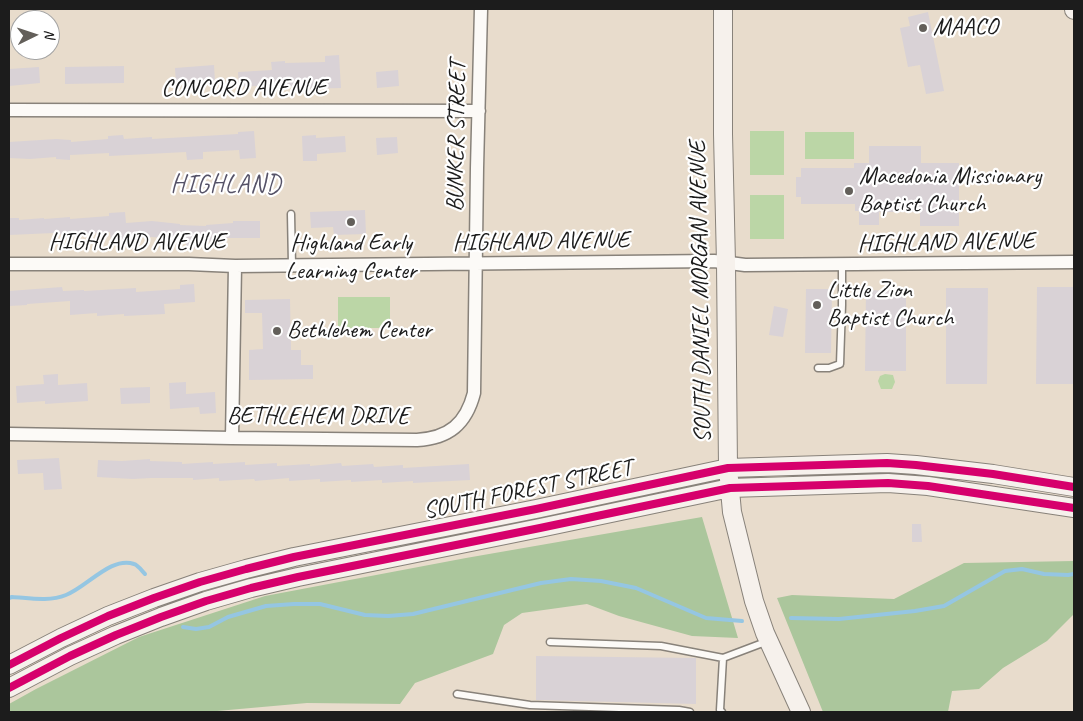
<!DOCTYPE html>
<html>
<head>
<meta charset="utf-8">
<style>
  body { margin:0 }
  #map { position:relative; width:1083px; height:721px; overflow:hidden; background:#e8dccc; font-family:Caveat,sans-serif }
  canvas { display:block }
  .frame { position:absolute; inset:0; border:10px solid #1c1c1c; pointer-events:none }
  .north { position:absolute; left:10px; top:10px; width:50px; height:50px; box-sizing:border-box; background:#fff; border:1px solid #a4a4a4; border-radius:50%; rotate:86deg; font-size:14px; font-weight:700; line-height:20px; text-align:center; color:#1c1c1c }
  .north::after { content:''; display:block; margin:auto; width:18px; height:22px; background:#635f5a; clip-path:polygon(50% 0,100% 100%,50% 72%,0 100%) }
</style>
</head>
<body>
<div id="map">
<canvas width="1083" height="721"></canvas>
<div class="frame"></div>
<div class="north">N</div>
</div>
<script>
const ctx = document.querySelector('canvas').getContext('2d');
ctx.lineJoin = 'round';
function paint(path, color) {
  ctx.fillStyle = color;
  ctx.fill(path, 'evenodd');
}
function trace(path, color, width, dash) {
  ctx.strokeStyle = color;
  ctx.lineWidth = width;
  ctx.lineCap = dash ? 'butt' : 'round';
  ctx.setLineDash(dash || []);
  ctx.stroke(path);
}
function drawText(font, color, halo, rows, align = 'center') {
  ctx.font = font + ' Caveat,sans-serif';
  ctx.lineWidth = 4.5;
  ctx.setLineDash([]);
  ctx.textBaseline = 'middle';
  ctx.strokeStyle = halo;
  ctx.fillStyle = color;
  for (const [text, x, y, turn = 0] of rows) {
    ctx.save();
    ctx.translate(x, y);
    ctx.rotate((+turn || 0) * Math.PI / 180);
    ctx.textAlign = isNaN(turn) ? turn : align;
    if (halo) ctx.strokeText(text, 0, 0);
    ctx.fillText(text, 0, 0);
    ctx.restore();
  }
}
const green = new Path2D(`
  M750 131H784V175H750Z
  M805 132H854V159H805Z
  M750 195H784V239H750Z
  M338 297H390V328H338Z
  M885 374 893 375 895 382 892 389H881L878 381 880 376Z`);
const forest = new Path2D(`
  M702 517 738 638 692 636 619 616 587 604 522 613 504 625 493 654 415 683 400 704 307 703 206 712H9V704L36 689 139 637 265 596 466 558Z
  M1074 561V614L1047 641 1003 668 979 689 952 691 948 712H823L777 598 792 595 894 599 964 563Z`);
const stream = new Path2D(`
  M9 598 12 597C29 598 49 602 66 595 87 587 111 556 134 564 138 565 142 571 145 574
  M791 618 839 619 915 611 944 606 1005 571 1022 569 1044 574 1068 575 1074 574
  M183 627 196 629 209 627 228 617 266 606 294 604H320L365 615 388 616 413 614 541 583 571 579 601 581 636 588 706 618 742 621`);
const building = new Path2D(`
  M928 12 944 91 926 94 920 65 908 67 900 28 910 26 908 17Z
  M339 55 341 88 299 89V86L273 88V85L239 87 238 72 272 70 271 62 285 61V63L325 62V56Z
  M214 65 215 82 176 85 175 68Z
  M124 66V83L65 84V67Z
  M39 67 40 83 9 86V69Z
  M398 70 399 86 377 88 376 72Z
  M254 131 256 158 240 159 239 150 203 152V159L187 160 186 152 109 156V153L70 155V160L56 159V157L30 159 9 158V142L56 139 71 140V142L108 139V136L123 135 124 139 152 137V139L238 134V132Z
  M316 135V138L345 136 346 152 317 154V161H303L302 136Z
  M397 137 398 153 377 155 376 138Z
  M869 146H921V163H959V226H920V212H879V225H859V211H855V204H801V197H796V177H801V168H854V163H869Z
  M365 210 366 234 334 235 333 227 311 228 310 212Z
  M125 212 126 223 152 221 180 224V225L206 226V225L233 223V221H260V238H223V241L201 242V249L186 248V240L151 237 111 241 110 232 79 235V233L54 235V233L9 235V218H19V220L44 218V219L70 217V219L109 216V213Z
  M194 284 195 302 164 304 165 314 124 316V314L97 316V313L70 315V301L27 304V305L9 306V291L62 287 63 291 84 290V291L136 288V292L180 289V285Z
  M1037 287H1074V384H1036Z
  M946 288H988L987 384H946Z
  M806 289H832L831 353H805Z
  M866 290 906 291V371H865Z
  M290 299 291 350H301V365H313V379L249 380V350L263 349 262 313H245V300Z
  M774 306 788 309 783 337 769 335Z
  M58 374V385L87 383 88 401 45 404V401L17 403 16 386 44 384 43 375Z
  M186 382V394L215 392 216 413 200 414 199 407 170 409 169 383Z
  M150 387V403L121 404 120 388Z
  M59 458 62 489 44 490 43 473 18 474 17 460Z
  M150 459V461L182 462V464L213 462V464L245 462V465L277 463V466L310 464V466L341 463 342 466 373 464 374 467 403 465V468L469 464 470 480 413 483V481L382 483V480L351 482V480L320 482V479L289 481V478L255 481 254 479 219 481V478L193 480V478H151L133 479 97 477 98 460 122 461Z
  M912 524H921L922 542H912Z
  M536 656 696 658V704L536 700Z`);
const lane = new Path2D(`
  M291 214 292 265
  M818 368H829L840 364 842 305V265
  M550 642 661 646 723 658
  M457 694 530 705 679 710 690 712
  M722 712 720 710 723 658 768 641`);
const street = new Path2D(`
  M9 110 479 111
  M9 264H189L235 266 714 261 745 265 1074 262
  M9 434 232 438 417 440C449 438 466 424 474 393L477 168 481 9
  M232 438 235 266`);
const secondary = new Path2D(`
  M723 9V134L726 263 728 468 732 512 754 601 765 633 801 712
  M1074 9V10
  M9 665 61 638 108 616 154 598 200 582 246 569 294 557 536 509 728 468 887 463 916 465 993 474 1074 487
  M9 688 70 656 116 635 161 617 206 601 251 588 298 577 540 528 730 488 888 483 928 486 1074 508`);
const cycleway = new Path2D(`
  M9 665 61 638 108 616 154 598 200 582 246 569 294 557 536 509 728 468 887 463 916 465 993 474 1074 487
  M9 688 70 656 116 635 161 617 206 601 251 588 298 577 540 528 730 488 888 483 928 486 1074 508`);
const markers = [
  [923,28,5,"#635f5a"],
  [849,191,5,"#635f5a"],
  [351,222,5,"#635f5a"],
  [817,305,5,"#635f5a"],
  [277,331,5,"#635f5a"]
];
const poiNames = [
  ["MAACO",933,28],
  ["Macedonia Missionary",859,177],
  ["Baptist Church",859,205],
  ["Highland Early",351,244,"center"],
  ["Learning Center",351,272,"center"],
  ["Little Zion",827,291],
  ["Baptist Church",827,319],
  ["Bethlehem Center",287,331]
];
const streetNames = [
  ["CONCORD AVENUE",244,89],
  ["BUNKER STREET",457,136,-89],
  ["HIGHLAND AVENUE",541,242,-1],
  ["HIGHLAND AVENUE",137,243],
  ["HIGHLAND AVENUE",946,243,-1],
  ["SOUTH DANIEL MORGAN AVENUE",701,292,-91],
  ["BETHLEHEM DRIVE",318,417],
  ["SOUTH FOREST STREET",528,490,-12]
];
const neighbourhoodNames = [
  ["HIGHLAND",226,185]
];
paint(green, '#bbd6a6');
paint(forest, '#abc69c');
trace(stream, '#95c6e2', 4);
paint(building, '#d9d2d6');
trace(lane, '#88827a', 9);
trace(street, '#88827a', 15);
trace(secondary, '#88827a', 20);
trace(lane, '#fcfaf7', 6);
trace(street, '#fcfaf7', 12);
trace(secondary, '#f6f1ec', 18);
trace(cycleway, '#d6006c', 8);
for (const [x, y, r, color] of markers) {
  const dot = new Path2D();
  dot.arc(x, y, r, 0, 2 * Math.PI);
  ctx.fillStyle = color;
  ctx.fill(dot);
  trace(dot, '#fff', 2);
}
drawText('24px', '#1c1c1c', '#fff', poiNames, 'left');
drawText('24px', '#1c1c1c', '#fff', streetNames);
ctx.letterSpacing = '1px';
drawText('25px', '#555267', '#fff', neighbourhoodNames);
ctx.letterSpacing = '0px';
</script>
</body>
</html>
